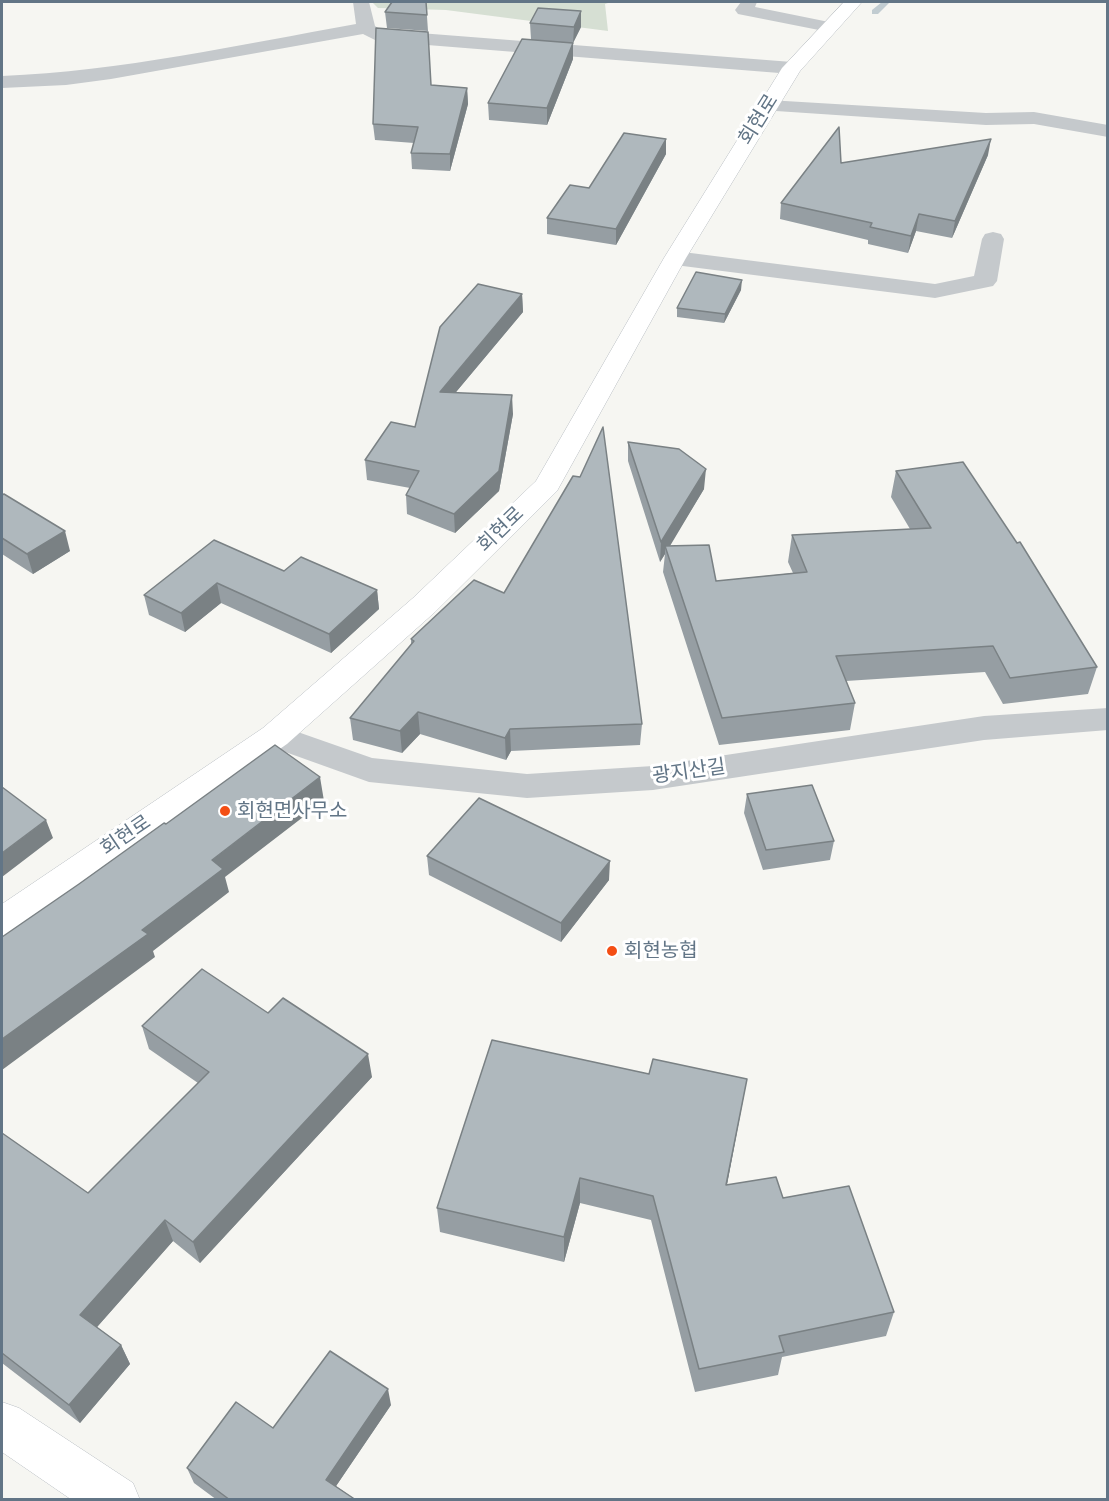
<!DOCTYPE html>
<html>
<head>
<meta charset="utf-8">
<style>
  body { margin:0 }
  #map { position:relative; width:1109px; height:1501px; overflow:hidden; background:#f6f6f2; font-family:Helvetica,sans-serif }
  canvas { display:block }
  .frame { position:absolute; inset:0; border:3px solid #627586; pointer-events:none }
</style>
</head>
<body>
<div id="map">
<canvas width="1109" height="1501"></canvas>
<div class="frame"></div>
</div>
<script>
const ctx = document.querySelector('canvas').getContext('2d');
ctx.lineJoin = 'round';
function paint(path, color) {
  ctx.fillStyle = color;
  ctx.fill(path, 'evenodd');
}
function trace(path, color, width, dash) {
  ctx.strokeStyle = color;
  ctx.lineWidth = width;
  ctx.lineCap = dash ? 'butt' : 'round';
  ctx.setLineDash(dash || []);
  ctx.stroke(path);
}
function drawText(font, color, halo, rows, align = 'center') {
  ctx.font = font + ' Helvetica,"Noto Sans KR",sans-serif';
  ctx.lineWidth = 6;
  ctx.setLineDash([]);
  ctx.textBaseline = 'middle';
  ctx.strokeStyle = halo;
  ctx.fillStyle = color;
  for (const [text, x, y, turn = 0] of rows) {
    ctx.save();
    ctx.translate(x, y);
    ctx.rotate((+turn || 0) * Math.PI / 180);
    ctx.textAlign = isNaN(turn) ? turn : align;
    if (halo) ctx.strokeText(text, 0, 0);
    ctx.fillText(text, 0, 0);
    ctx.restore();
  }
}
const green = new Path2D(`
  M372 2H611L605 4 608 31 446 10 378 8Z`);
const stream = new Path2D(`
  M882 2H890L878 14H872V10Z`);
const street = new Path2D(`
  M353 2H369L375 26 381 30 792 62 799 64 802 68 799 72 792 74 377 41 363 34 111 79 66 85 2 88V76C121 71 239 45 356 24Z
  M741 2H757L755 7 829 22 835 23 838 27 835 31 829 32 738 14 735 10Z
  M768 100 986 113 1034 112 1108 125V137L1034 124 986 125 761 110 758 106 761 102Z
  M993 232 1001 234 1004 239 997 281 993 286 935 298 675 265 667 263 664 258 667 253 675 251 935 284 974 276 982 239 985 234Z
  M1108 708V730L984 740 653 790 527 798 369 782 263 744 259 736 263 728 275 724 372 758 527 774 653 766 984 716Z`);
const secondary = new Path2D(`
  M844 2H862L800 71 686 258 557 491 435 612 287 744 15 933 2 937V904L263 728 413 598 536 481 664 258 782 68Z
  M2 1402 19 1408 133 1483 140 1500H72L2 1452Z`);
const wall = new Path2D(`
  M426 2 428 31 387 28 385 12Z
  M581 11V27L573 43 531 39 573 43V59L547 125 489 120 488 103 531 39 530 23Z
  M431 85 467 88 468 104 450 171 412 169 411 153 414 143 375 140 373 124Z
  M666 139V154L616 245 547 234V218L589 188Z
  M988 155 952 238 916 231 908 253 868 244V240L780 219 781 203 841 163Z
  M741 290 724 323 677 317V308Z
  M522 294 523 312 456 392 513 414 499 491 455 533 407 514 406 495 410 488 367 480 365 460 415 427Z
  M628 442 704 489 669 546 716 581 793 573 788 562 792 535 910 529 891 497 896 471 1097 667 1088 694 1003 704 985 672 846 681 855 703 850 730 719 745 663 572 665 554 660 562 628 461Z
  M2 495 70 551 33 574 2 554Z
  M284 571 377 590 379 609 331 653 221 603 185 632 149 615 144 595Z
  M411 639 642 724 640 745 511 751 506 760 420 734 402 753 353 740 350 718 411 645Z
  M747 794 834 841 830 860 763 870 744 813Z
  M427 856 609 880 561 942 429 875Z
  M268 1013 372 1077 200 1263 173 1241 97 1327 121 1345 130 1364 80 1423 2 1363V1133L88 1193 198 1083 149 1049 142 1026Z
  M649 1074 747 1079 727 1185 783 1198 894 1312 886 1336 782 1357 778 1375 695 1392 651 1220 580 1203 564 1262 440 1232 437 1208Z
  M391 1405 336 1486 356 1500H217L194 1483 187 1468 273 1428Z`);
const shadedWall = new Path2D(`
  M581 11V27L573 43 574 27Z
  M573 43V59L547 125V108Z
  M467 88 468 104 450 171V154Z
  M666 139V154L616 245V229Z
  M991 139 988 155 952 238 955 221Z
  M919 214 916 231 908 253 911 236Z
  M742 280 741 290 724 323 725 314Z
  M522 294 523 312 441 410 440 392Z
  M512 395 513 414 499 491 455 533 454 514Z
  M706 469 704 489 667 551 665 546V554L660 562 661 542Z
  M65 531 70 551 33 574 27 554Z
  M217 583 221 603 185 632 181 613Z
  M377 590 379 609 331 653 329 634Z
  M418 712 420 734 402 753 400 731Z
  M510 729 511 751 506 760 505 738Z
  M320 777 324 801 225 877 229 892 153 951 155 957 2 1070V1039L142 930 212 860Z
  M46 820 53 838 2 877V853Z
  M610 861 609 880 561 942V923Z
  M368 1054 372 1077 200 1263 193 1242Z
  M747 1079 742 1105 722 1210 726 1185Z
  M580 1178V1203L564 1262V1237Z
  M165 1220 173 1241 90 1335 80 1315Z
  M121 1345 130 1364 80 1423 69 1405Z
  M388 1389 391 1405 330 1495 326 1480Z`);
const building = new Path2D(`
  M392 2H426L427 15 385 12Z
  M538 8 581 11 574 27 530 23Z
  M376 28 428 32 431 85 467 88 450 154 411 153 418 127 373 124Z
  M522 39 573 43 547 108 488 103Z
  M839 127 841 163 991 139 955 221 919 214 911 236 870 227 872 223 781 203Z
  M624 133 666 139 616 229 547 218 570 185 589 188Z
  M696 272 742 280 725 314 677 308Z
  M478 284 522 294 440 392 512 395 499 471 454 514 406 495 419 471 365 460 391 422 415 427 440 327Z
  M603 427 642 724 510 729 505 738 418 712 400 731 350 718 414 641 411 639 474 580 504 593 573 476 580 477Z
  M628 442 679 449 706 469 661 542Z
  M963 462 1017 543 1020 542 1097 667 1010 678 993 646 836 656 855 703 722 718 665 546 709 545 716 581 807 572 792 535 931 528 896 471Z
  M4 494 65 531 27 554 2 538V495Z
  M214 540 284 571 301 557 377 590 329 634 217 583 181 613 144 595Z
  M275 745 320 777 212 860 223 869 142 930 148 934 2 1039V937L79 884 164 823 166 824Z
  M812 785 834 841 766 850 747 794Z
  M2 787 46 820 2 853Z
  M479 798 610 861 561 923 427 856Z
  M202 969 268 1013 283 998 368 1054 193 1242 165 1220 80 1315 121 1345 69 1405 2 1353V1133L88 1193 209 1072 142 1026Z
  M492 1040 649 1074 653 1059 747 1079 726 1185 776 1177 783 1198 849 1186 894 1312 779 1336 784 1352 699 1369 653 1196 580 1178 564 1237 437 1208Z
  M330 1351 388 1389 326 1480 356 1500H230L187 1468 236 1402 273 1428Z`);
const markers = [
  [225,811,6,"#f44e14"],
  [612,951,6,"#f44e14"]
];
const streetNames = [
  ["회현로",759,120,-58],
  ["회현로",501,530,-44],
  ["광지산길",689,772,-8],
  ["회현로",126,836,-34]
];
const poiNames = [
  ["회현면사무소",237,811],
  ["회현농협",624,951]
];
paint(green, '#d6dfd3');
paint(stream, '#c1ccd1');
trace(secondary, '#b9bec3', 1);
paint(street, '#c5c9cc');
paint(secondary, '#fff');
paint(wall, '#969ea3');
paint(shadedWall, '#7a8184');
paint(building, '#afb8bd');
trace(building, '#7a8184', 1.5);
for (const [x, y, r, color] of markers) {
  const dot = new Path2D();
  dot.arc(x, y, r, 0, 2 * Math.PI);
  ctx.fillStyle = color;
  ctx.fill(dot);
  trace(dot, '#fff', 2);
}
drawText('20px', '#627586', '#fff', streetNames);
drawText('20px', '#627586', '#fff', poiNames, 'left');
</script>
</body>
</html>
